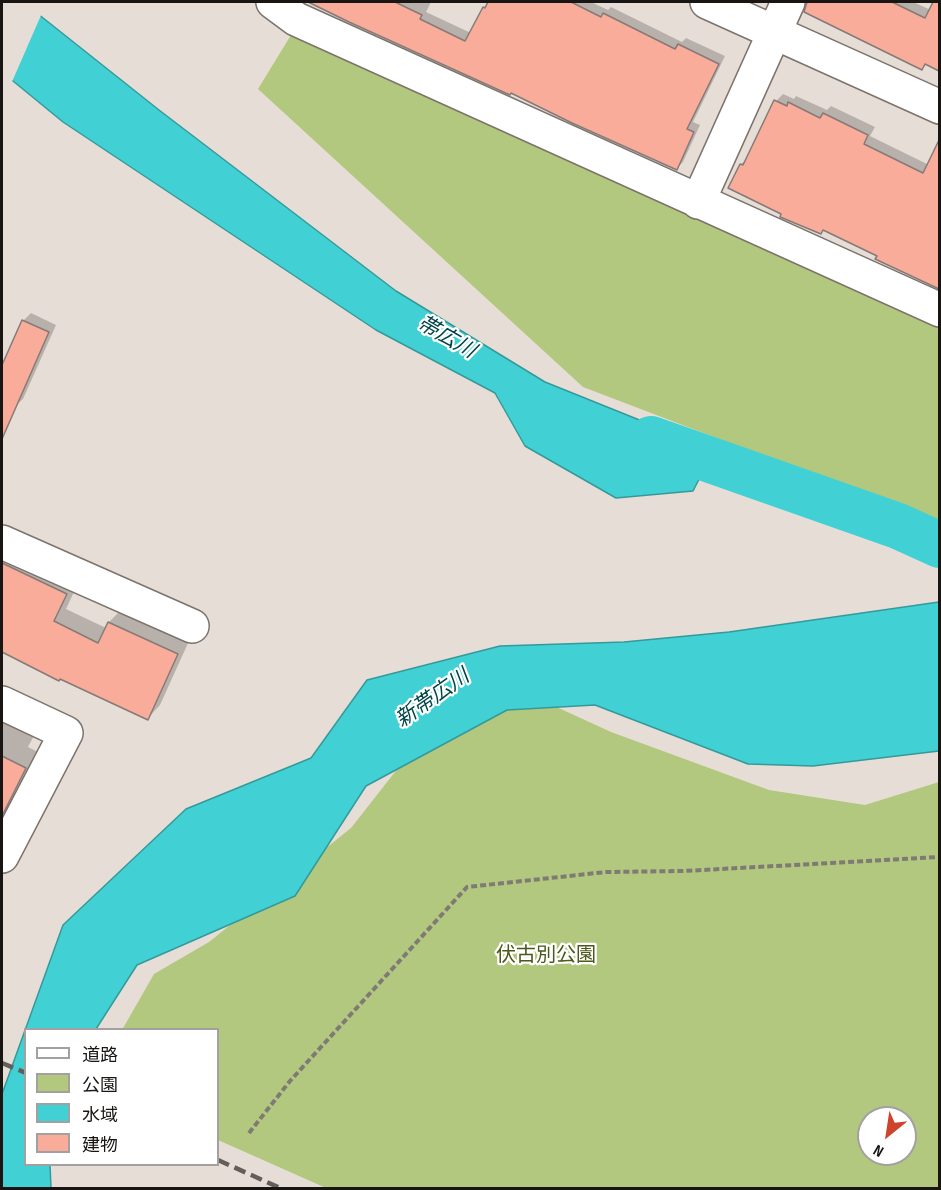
<!DOCTYPE html>
<html>
<head>
<meta charset="utf-8">
<style>
  body { margin:0 }
  #map { position:relative; width:941px; height:1190px; overflow:hidden; background:#e6ded6; font-family:"Sofia Sans Condensed","Noto Sans JP",sans-serif }
  canvas { display:block }
  .frame { position:absolute; inset:0; border:3px solid #181512; pointer-events:none }
  .legend { position:absolute; left:24px; top:1028px; width:195px; height:138px; box-sizing:border-box; background:#fff; border:2px solid #a3a1a0; margin:0; padding:8px 10px; list-style:none; font-size:18px; color:#181512 }
  .legend li { display:flex; align-items:center; gap:12px; height:30px }
  .legend b { width:30px; border:2px solid #a3a1a0 }
  .north { position:absolute; left:857px; top:1106px; width:60px; height:60px; box-sizing:border-box; background:#fff; border:2px solid #a3a1a0; border-radius:50%; rotate:210deg; font-size:16px; font-weight:700; line-height:24px; text-align:center; color:#181512 }
  .north::after { content:''; display:block; margin:auto; width:21px; height:27px; background:#ce432c; clip-path:polygon(50% 0,100% 100%,50% 72%,0 100%) }
</style>
</head>
<body>
<div id="map">
<canvas width="941" height="1190"></canvas>
<div class="frame"></div>
<ul class="legend">
<li><b style="height:8px;background:#fff"></b>道路</li>
<li><b style="height:16px;background:#b1c87e"></b>公園</li>
<li><b style="height:16px;background:#41d1d5"></b>水域</li>
<li><b style="height:16px;background:#f9ac9a"></b>建物</li>
</ul>
<div class="north">N</div>
</div>
<script>
const ctx = document.querySelector('canvas').getContext('2d');
ctx.lineJoin = 'round';
function paint(path, color) {
  ctx.fillStyle = color;
  ctx.fill(path, 'evenodd');
}
function trace(path, color, width, dash) {
  ctx.strokeStyle = color;
  ctx.lineWidth = width;
  ctx.lineCap = dash ? 'butt' : 'round';
  ctx.setLineDash(dash || []);
  ctx.stroke(path);
}
function drawText(font, color, halo, rows, align = 'center') {
  ctx.font = font + ' "Sofia Sans Condensed","Noto Sans JP",sans-serif';
  ctx.lineWidth = 4.5;
  ctx.setLineDash([]);
  ctx.textBaseline = 'middle';
  ctx.strokeStyle = halo;
  ctx.fillStyle = color;
  for (const [text, x, y, turn = 0] of rows) {
    ctx.save();
    ctx.translate(x, y);
    ctx.rotate((+turn || 0) * Math.PI / 180);
    ctx.textAlign = isNaN(turn) ? turn : align;
    if (halo) ctx.strokeText(text, 0, 0);
    ctx.fillText(text, 0, 0);
    ctx.restore();
  }
}
const green = new Path2D(`
  M291 35 939 329V523L583 387 258 89Z
  M550 704 611 732 769 790 865 805 939 782V1188H326L218 1140V1030H122L154 974 209 942 351 828 395 772 424 741 461 708ZM869 1118H905V1154H869Z`);
const water = new Path2D(`
  M2 2H23L159 110 396 291 545 382 714 450 693 491 616 498 525 446 495 393 376 330 63 122 2 72Z
  M939 602V751L813 766 748 764 595 705 507 710 366 786 295 896 137 965 96 1029 26 1030V1164L50 1165 51 1188H2V1094L63 925 186 809 311 758 367 680 500 646 624 642 729 632Z`);
const pier = new Path2D(`
  M2 2H28L42 13 11 84 2 76Z`);
const shadow = new Path2D(`
  M311 2H431L426 12 471 33 487 2H591L608 10 611 7 682 42 686 38 725 56 693 122 700 125 683 162 676 169 512 91 350 21Z
  M817 2H913L940 14V70L927 63 922 69 811 14Z
  M783 94 794 99 796 96 827 110 831 106 875 127 870 136 929 165 937 154 940 155V287L877 258 879 255 824 229 821 232 783 214 741 164 748 158 776 101Z
  M31 313 56 325 23 399 15 406 2 400V368L23 321Z
  M2 544 79 581 66 609 106 628 109 622 121 610 189 641 160 705 148 718 60 678 59 679 2 652Z
  M2 709 38 728 28 747 40 753 2 824Z`);
const river = new Path2D(`
  M651 439 898 526 940 545`);
const building = new Path2D(`
  M308 2H395L422 15 420 19 465 41 483 7 485 8 488 2H571L601 17 603 13 675 49 678 44 719 64 687 129 694 132 677 170 572 123 511 93 510 95 349 22Z
  M807 2H892L925 18 933 2H939V71L925 64 922 70 804 12Z
  M774 100 787 106 788 102 820 118 823 113 868 135 864 144 923 173 939 140V289L875 259 877 256 823 230 821 234 780 217 781 214 728 188 740 164 743 165Z
  M22 320 49 332 2 439V365Z
  M2 563 67 594 54 621 98 643 108 622 178 654 148 720 60 679 59 681 2 652Z
  M2 756 26 768 2 816Z`);
const path = new Path2D(`
  M249 1133 290 1081 467 887 606 872 684 871 940 857`);
const minor = new Path2D(`
  M273 2 296 19 940 310
  M707 2 940 107
  M698 202 788 2
  M2 542 192 626
  M2 703 66 733 2 856`);
const rail = new Path2D(`
  M2 1063 26 1073
  M218 1160 280 1188`);
const parkNames = [
  ["伏古別公園",546,956]
];
const waterNames = [
  ["帯広川",446,338,30],
  ["新帯広川",433,699,-35]
];
paint(green, '#b1c87e');
paint(water, '#41d1d5');
trace(water, '#35999a', 1.5);
paint(pier, '#e6ded6');
paint(shadow, '#0003');
trace(river, '#41d1d5', 46);
paint(building, '#f9ac9a');
trace(building, '#857a77', 1.5);
trace(minor, '#7b736c', 36);
trace(path, '#807a75', 4, [6, 3]);
trace(minor, '#fff', 33);
trace(rail, '#635e59', 4.5, [12, 6]);
drawText('20px', '#495a1b', '#fff', parkNames);
drawText('italic 21px', '#024547', '#fff', waterNames);
</script>
</body>
</html>
